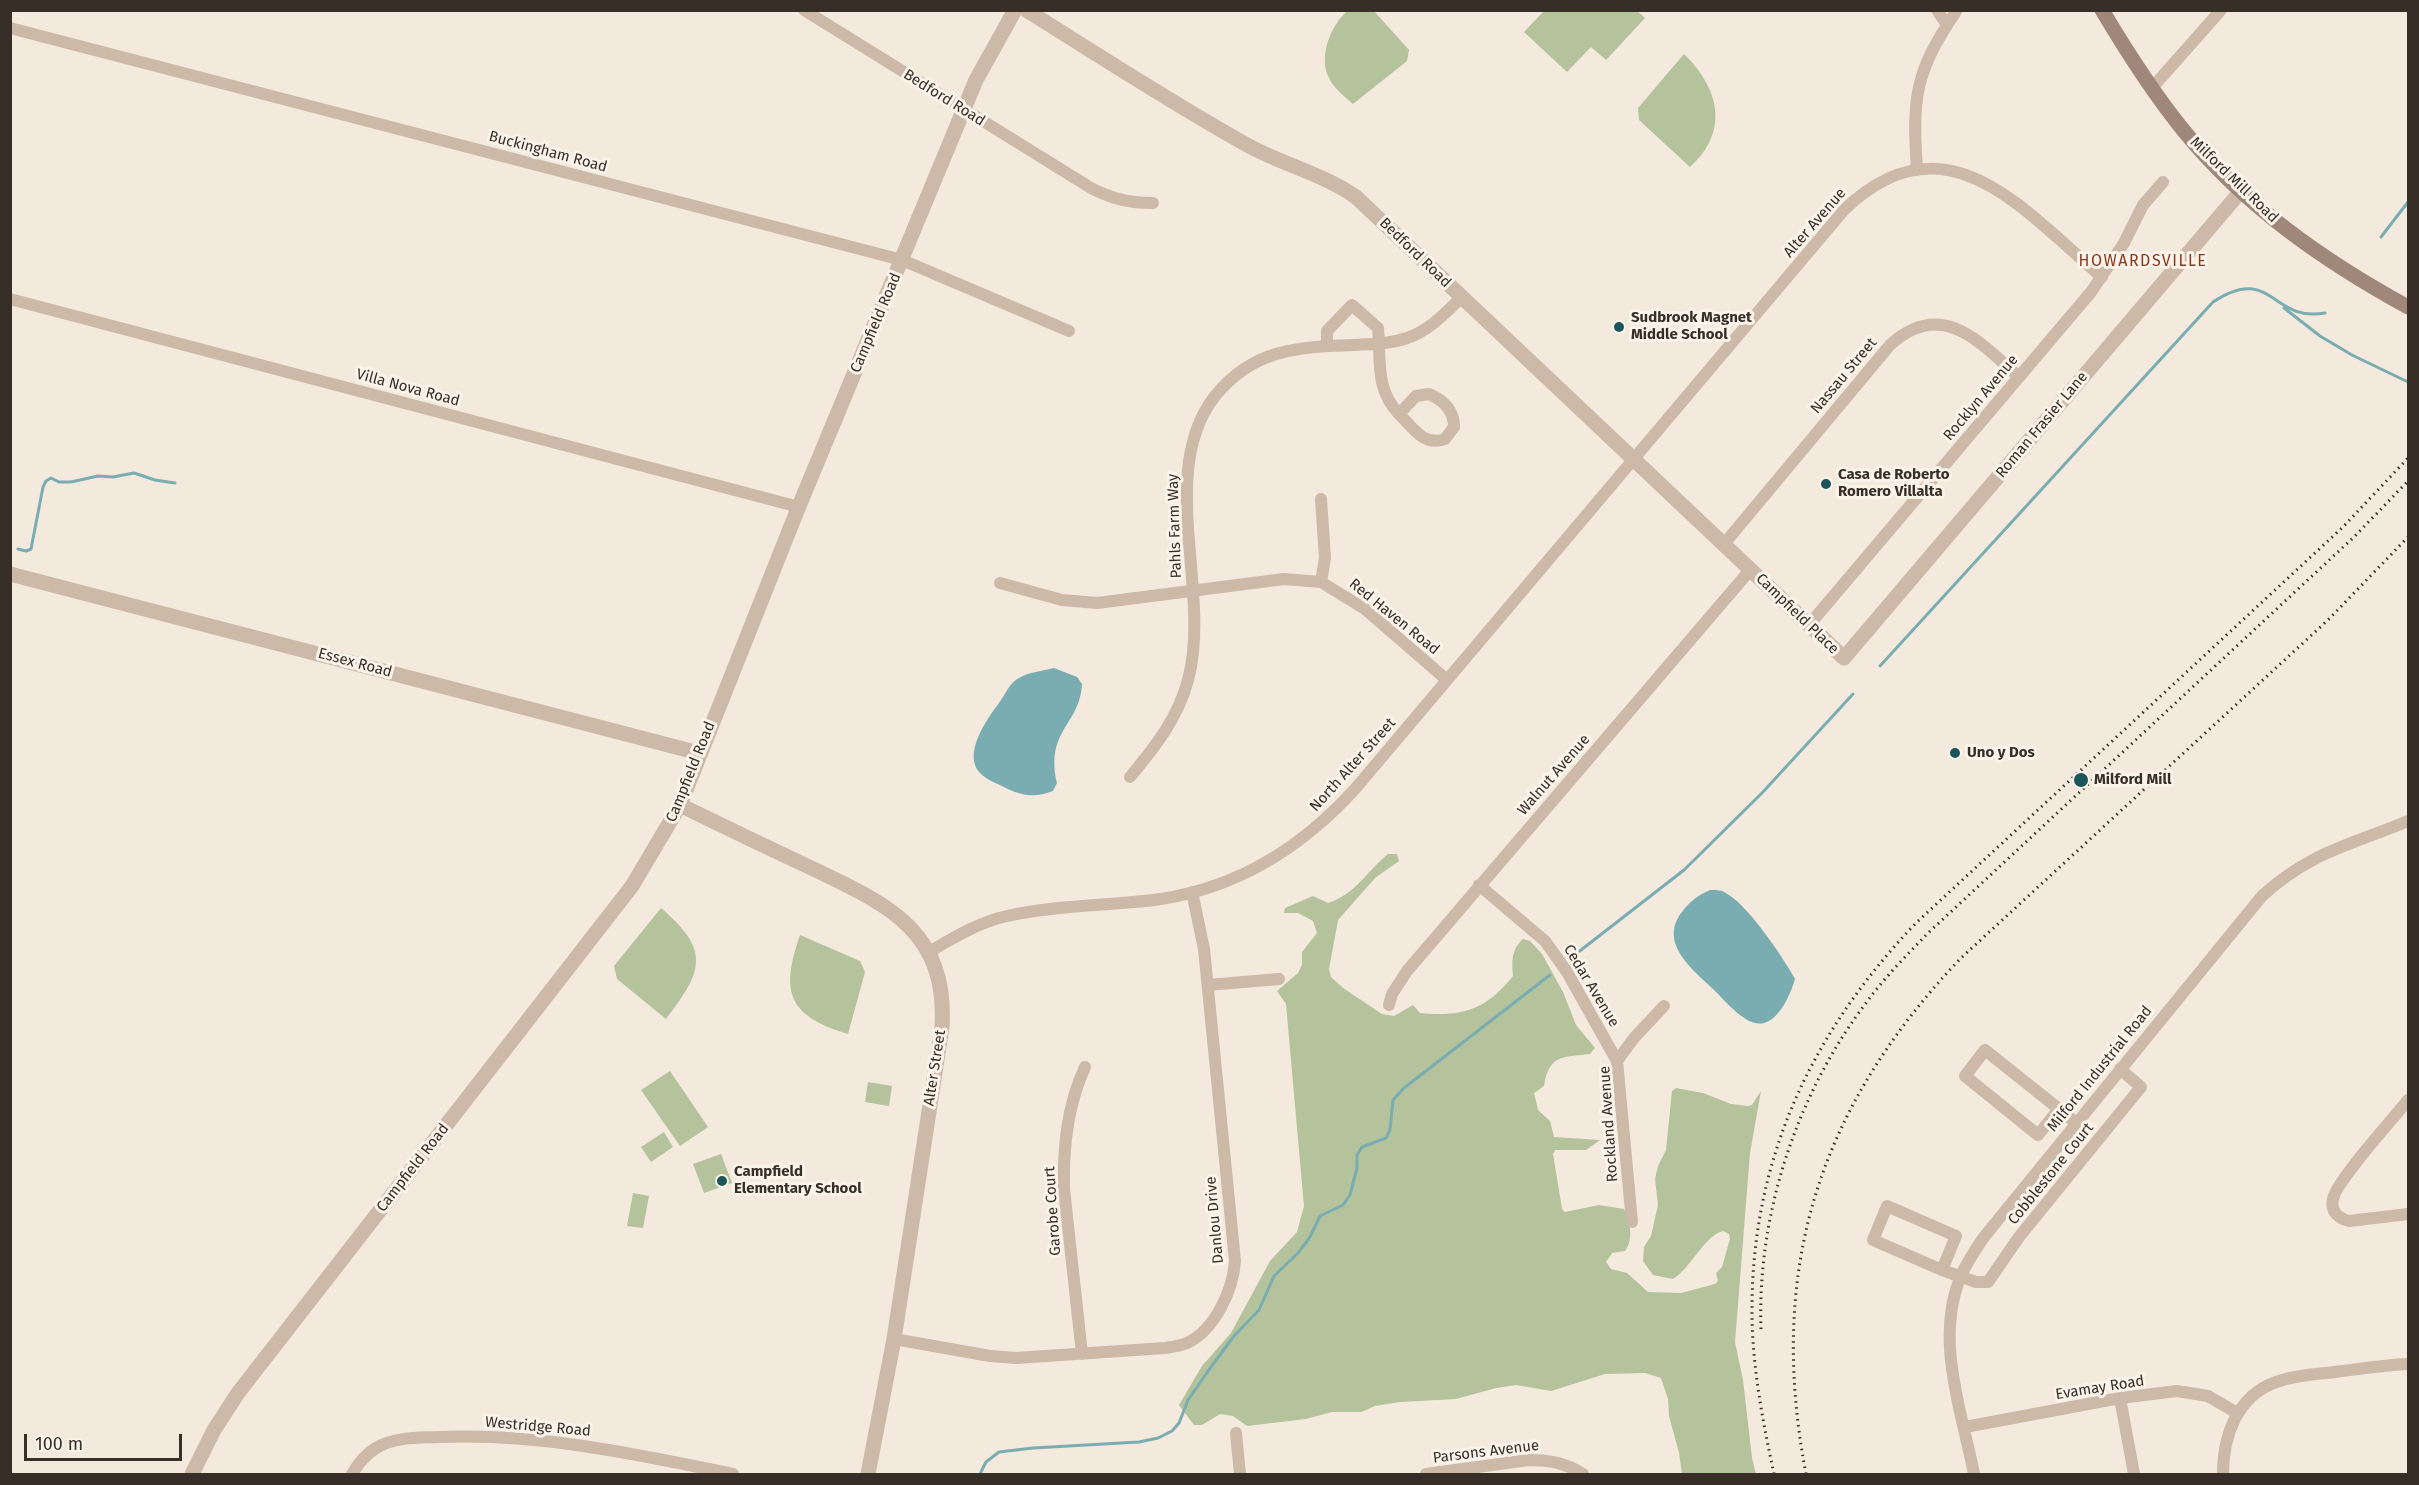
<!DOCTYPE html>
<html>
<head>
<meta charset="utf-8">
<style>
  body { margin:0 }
  #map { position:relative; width:2419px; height:1485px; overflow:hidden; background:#f3e9dc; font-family:"Fira Sans",sans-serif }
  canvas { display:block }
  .frame { position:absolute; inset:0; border:12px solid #382e28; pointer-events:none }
  .scale { position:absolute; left:24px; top:1434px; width:158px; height:27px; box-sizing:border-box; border:3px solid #382e28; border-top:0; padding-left:8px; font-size:18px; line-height:21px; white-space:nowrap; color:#382e28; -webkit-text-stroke:4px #faf3e9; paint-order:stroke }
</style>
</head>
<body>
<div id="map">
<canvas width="2419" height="1485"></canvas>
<div class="frame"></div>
<div class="scale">100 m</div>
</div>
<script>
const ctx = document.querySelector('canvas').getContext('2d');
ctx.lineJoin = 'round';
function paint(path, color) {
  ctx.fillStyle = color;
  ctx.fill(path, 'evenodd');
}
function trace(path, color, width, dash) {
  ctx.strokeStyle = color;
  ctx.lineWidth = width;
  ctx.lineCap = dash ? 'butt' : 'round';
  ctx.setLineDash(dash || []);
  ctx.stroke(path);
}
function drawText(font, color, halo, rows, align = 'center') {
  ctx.font = font + ' "Fira Sans",sans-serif';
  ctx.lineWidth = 6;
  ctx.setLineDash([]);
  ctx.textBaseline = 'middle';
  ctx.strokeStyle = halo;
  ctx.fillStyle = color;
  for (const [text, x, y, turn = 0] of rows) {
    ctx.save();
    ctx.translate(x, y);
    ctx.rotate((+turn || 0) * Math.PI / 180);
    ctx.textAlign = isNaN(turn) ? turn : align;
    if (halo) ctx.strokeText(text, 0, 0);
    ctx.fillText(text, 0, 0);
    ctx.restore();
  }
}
const green = new Path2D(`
  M1347 11H1374L1409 50 1407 61 1353 104C1344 96 1333 88 1328 76 1319 54 1331 26 1347 11Z
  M1544 11H1637L1645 18 1606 60 1591 47 1567 72 1524 32Z
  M1684 54C1719 88 1730 131 1690 167L1639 120 1638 108Z
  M1388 854H1397L1399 861 1375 878 1338 920 1329 969 1331 977 1343 988 1382 1014 1394 1016 1413 1005 1420 1013C1462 1017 1486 1010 1513 976 1512 961 1511 950 1523 939L1530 941 1542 954 1563 992 1576 1025 1595 1048 1590 1054C1562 1057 1549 1055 1544 1086L1534 1093 1538 1110 1550 1121 1554 1137 1600 1140 1586 1150H1555L1553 1154 1562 1209 1565 1212 1599 1205 1624 1209C1630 1221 1634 1239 1625 1251L1612 1253 1606 1262 1611 1269 1627 1273 1648 1292 1681 1293 1715 1284 1718 1281 1716 1273 1722 1267 1730 1239 1729 1234 1723 1231C1704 1236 1692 1267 1673 1279L1653 1275 1643 1261 1644 1247 1651 1236 1658 1205 1655 1179 1658 1166 1666 1150 1672 1091 1676 1088 1703 1093 1731 1104 1748 1106 1752 1105 1761 1091 1750 1153 1735 1342 1743 1380 1752 1458 1756 1474H1682L1679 1453 1669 1416 1668 1399 1661 1378 1645 1373 1605 1374 1551 1391 1516 1385 1496 1388 1456 1399 1400 1402 1375 1406 1361 1412H1332L1306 1419 1247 1426 1233 1416 1220 1414 1202 1425H1194L1179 1405 1202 1366 1231 1333 1270 1261 1297 1232 1304 1206 1286 1004 1277 991 1298 973 1302 965V952L1317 933 1313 921 1298 913H1284L1285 908 1313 896 1328 903C1356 894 1367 871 1388 854Z
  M661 908C710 950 704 970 666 1019L617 979 614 966Z
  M800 935 860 961 865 972 848 1034C788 1016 780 992 800 935Z
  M670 1071 708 1127 680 1146 641 1090Z
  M868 1082 892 1086 889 1106 865 1102Z
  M664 1132 673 1147 651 1162 641 1147Z
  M721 1154 732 1183 704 1193 693 1164Z
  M633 1193 649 1196 643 1228 627 1226Z`);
const water = new Path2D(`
  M1054 668 1077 677 1082 684C1080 725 1045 730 1057 783L1053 791C1035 798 1021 796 1004 787 996 783 987 780 980 773 962 754 987 719 999 703 1005 695 1010 682 1019 678 1029 672 1042 671 1054 668Z
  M1710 890C1714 890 1721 890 1724 892 1746 902 1783 957 1795 979 1791 993 1780 1019 1764 1023 1746 1028 1724 999 1712 988 1693 970 1661 945 1679 916 1688 903 1696 896 1710 890Z`);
const stream = new Path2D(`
  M2381 237 2408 202
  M2284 308 2320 336 2352 355 2408 382
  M18 549 26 551 31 549 43 487 46 481 51 478 59 482H71L98 476 113 477 134 473 155 480 175 483
  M1880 666 2213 302C2272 263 2271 323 2325 313
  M1572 957 1684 870 1762 793 1853 694
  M980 1474 986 1462 999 1452 1033 1448 1139 1442 1158 1438 1172 1431 1179 1423 1188 1400 1211 1367 1234 1336 1259 1310 1274 1276 1298 1253 1310 1237 1320 1216 1343 1205 1350 1195 1357 1168V1155L1362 1147 1386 1138 1390 1130 1393 1100 1404 1088 1550 975`);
const minor = new Path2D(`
  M804 10 1091 188C1112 199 1130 203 1153 203
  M1937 10 1947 25
  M10 28 902 260 1069 331
  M2152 88 2221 10
  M1917 170C1912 96 1915 72 1957 10
  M10 299 799 507
  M1327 346V331L1352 305 1378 328C1381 361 1375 389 1399 414L1416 396 1429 394C1443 400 1454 410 1454 427L1445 439C1424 447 1412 427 1399 414
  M1724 544 1890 345C1941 298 1979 341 2019 377
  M1321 582 1325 558 1321 499
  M1000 583 1062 600 1097 603 1284 579 1321 582 1365 609 1447 680
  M1809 625 2091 292 2124 243 2143 205 2163 182
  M1130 777C1155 747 1178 718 1188 680 1212 593 1156 471 1215 396 1253 349 1297 347 1354 345 1372 344 1390 344 1407 338 1429 331 1445 313 1461 298
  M1479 885 1545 941 1567 972 1617 1061
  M929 952C953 938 979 922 1007 916 1057 905 1110 906 1161 899 1240 887 1302 847 1355 789L1844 210C1946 112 2023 210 2102 277
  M1208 985 1279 979
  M1389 1005 1392 994 1407 971 1751 569
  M2408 1100C2394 1118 2336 1181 2333 1199 2330 1211 2338 1218 2349 1221L2408 1214
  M2059 1109 1985 1050 1965 1076 2038 1135 2059 1109 2076 1123
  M1632 1222 1617 1061 1634 1038 1664 1006
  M1942 1270 1873 1240 1887 1206 1956 1236 1942 1270 1976 1282H1988L2019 1237 2141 1087 2120 1069
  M894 1339 990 1356 1016 1358 1165 1348C1172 1347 1180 1346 1187 1343 1215 1330 1233 1290 1235 1261L1204 949 1192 892
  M1082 1354 1064 1189C1063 1147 1067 1106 1085 1067
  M2120 1398 2134 1474
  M1965 1427 2120 1398 2177 1391 2208 1396 2237 1413
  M1236 1433 1240 1474
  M352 1474C358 1464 366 1454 376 1448 394 1437 418 1438 439 1437 539 1433 636 1454 733 1474
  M1426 1474 1529 1460C1550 1460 1565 1463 1583 1474
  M1974 1474C1962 1412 1934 1339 1961 1276 1967 1262 1975 1250 1984 1237L2262 896C2310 852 2351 845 2408 821
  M2223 1474C2223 1436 2237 1396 2276 1382 2295 1375 2316 1374 2335 1372 2360 1369 2384 1365 2408 1364`);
const tertiary = new Path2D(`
  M1026 10C1100 56 1173 104 1249 146 1284 165 1323 174 1356 197L1844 658 2241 191
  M10 574 699 753
  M680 805C721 825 762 845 803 864 881 902 948 926 942 1027L894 1339 868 1474
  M192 1474 214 1430 238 1393 632 886 680 805 797 511 976 80 1015 10`);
const secondary = new Path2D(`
  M2102 10C2127 52 2153 93 2184 131 2245 206 2324 261 2408 307`);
const rail = new Path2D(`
  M1761 1329C1757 1214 1797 1094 1866 1003 1884 978 1906 956 1927 934L2354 537 2408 481
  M1774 1474C1763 1423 1753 1370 1752 1318 1750 1162 1810 1034 1916 923L2343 527 2408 458
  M1806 1474C1767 1270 1818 1108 1961 958L2328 620 2408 537`);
const markers = [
  [1619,327,6,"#1c555b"],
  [1826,484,6,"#1c555b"],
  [1955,753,6,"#1c555b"],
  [2081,780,8,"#1c555b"],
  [722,1181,6,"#1c555b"]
];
const streetNames = [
  ["Bedford Road",944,98,32],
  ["Buckingham Road",548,152,15],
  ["Milford Mill Road",2234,180,44],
  ["Alter Avenue",1815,223,-49],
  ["Bedford Road",1415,253,44],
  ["Campfield Road",876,323,-67],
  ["Nassau Street",1844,376,-50],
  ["Villa Nova Road",408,388,15],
  ["Rocklyn Avenue",1981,398,-50],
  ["Roman Frasier Lane",2042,425,-50],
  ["Pahls Farm Way",1175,526,-92],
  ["Campfield Place",1797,614,44],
  ["Red Haven Road",1394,617,39],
  ["Essex Road",355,663,15],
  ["North Alter Street",1353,765,-48],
  ["Campfield Road",691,772,-68],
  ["Walnut Avenue",1554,775,-49],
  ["Cedar Avenue",1591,986,59],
  ["Alter Street",935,1068,-81],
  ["Milford Industrial Road",2100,1069,-51],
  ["Rockland Avenue",1609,1124,-94],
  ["Campfield Road",413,1168,-52],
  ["Cobblestone Court",2051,1174,-51],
  ["Garobe Court",1053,1211,-94],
  ["Danlou Drive",1215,1220,-95],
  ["Evamay Road",2100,1388,-9],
  ["Westridge Road",538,1427,5],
  ["Parsons Avenue",1486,1452,-7]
];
const poiNames = [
  ["Sudbrook Magnet",1631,318],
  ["Middle School",1631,335],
  ["Casa de Roberto",1838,475],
  ["Romero Villalta",1838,492],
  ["Uno y Dos",1967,753],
  ["Milford Mill",2094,780],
  ["Campfield",734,1172],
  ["Elementary School",734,1189]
];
const neighbourhoodNames = [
  ["HOWARDSVILLE",2143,262]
];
paint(green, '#b4c39c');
paint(water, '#7aadb1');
trace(stream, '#7aadb1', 3);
trace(minor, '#ccb9a8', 12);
trace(tertiary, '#ccb9a8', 15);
trace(secondary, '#9f8879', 15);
trace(rail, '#382e28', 3, [1.5, 4.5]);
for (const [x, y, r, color] of markers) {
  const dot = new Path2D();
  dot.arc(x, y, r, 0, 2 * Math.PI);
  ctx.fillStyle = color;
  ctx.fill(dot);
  trace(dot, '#faf3e9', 2);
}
drawText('15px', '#382e28', '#faf3e9', streetNames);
drawText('bold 15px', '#382e28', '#faf3e9', poiNames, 'left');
ctx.letterSpacing = '1.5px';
drawText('16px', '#8a3b1f', '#faf3e9', neighbourhoodNames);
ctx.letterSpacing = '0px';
</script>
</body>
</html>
